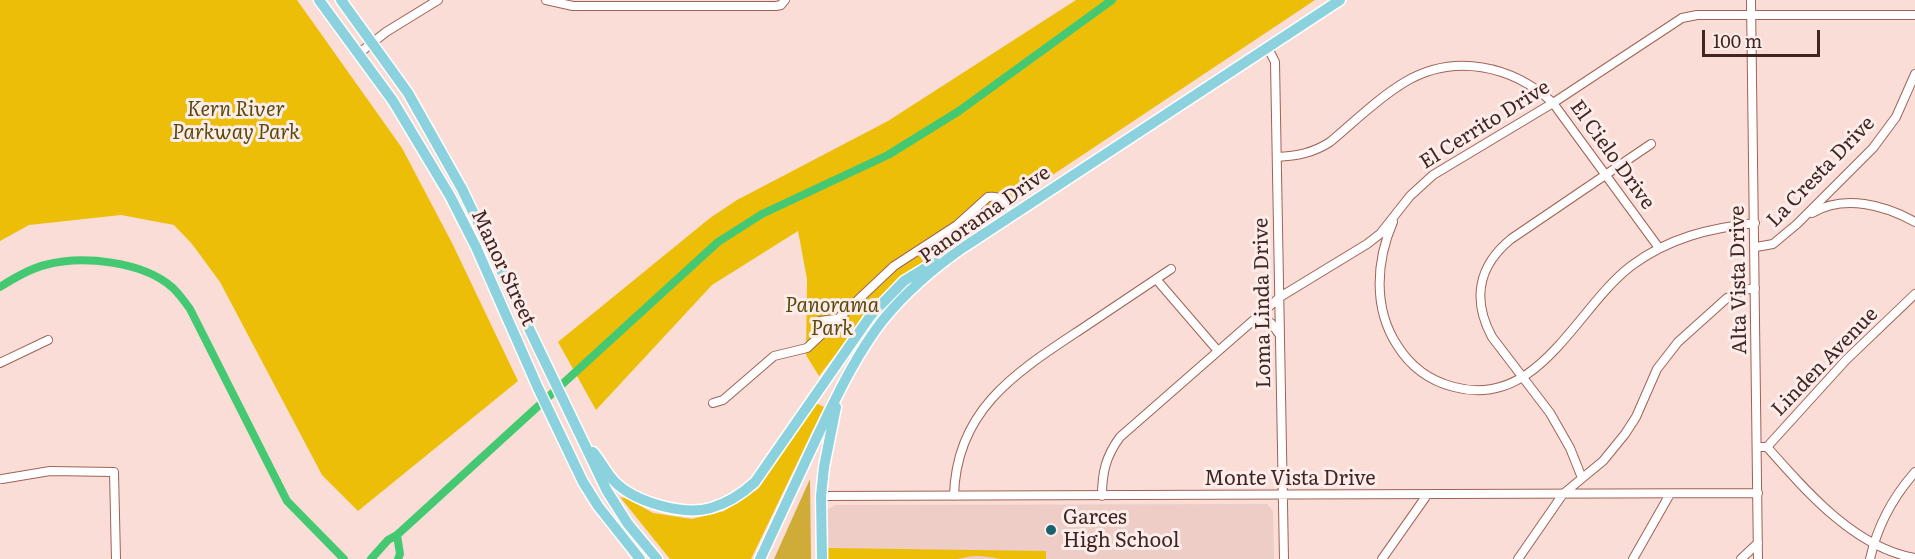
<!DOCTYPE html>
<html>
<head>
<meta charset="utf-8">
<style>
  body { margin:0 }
  #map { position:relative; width:1915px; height:559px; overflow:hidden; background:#faddd7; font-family:Literata,serif }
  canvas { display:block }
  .scale { position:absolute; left:1702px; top:30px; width:118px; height:27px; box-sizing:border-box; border:3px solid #402521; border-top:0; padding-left:8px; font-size:18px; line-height:21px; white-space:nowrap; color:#402521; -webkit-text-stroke:4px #fcedeb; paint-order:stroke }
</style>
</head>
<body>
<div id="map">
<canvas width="1915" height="559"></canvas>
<div class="scale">100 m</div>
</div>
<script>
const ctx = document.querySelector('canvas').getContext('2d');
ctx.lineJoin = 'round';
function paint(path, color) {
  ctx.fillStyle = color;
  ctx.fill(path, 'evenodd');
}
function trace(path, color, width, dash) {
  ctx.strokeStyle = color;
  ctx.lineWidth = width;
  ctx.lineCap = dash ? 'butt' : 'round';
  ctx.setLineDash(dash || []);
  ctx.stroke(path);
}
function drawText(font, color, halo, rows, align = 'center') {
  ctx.font = font + ' Literata,serif';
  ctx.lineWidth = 6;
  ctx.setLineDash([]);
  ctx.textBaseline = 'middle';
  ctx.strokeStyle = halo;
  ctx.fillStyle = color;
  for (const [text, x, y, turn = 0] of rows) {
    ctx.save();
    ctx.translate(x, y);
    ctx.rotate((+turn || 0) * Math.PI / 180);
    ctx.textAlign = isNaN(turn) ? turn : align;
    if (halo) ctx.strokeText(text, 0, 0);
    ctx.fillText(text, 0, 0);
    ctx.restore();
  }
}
const built = new Path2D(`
  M1267 504 1273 511 1274 559H828L827 510 835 505Z`);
const green = new Path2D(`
  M0 0H297L402 148 452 243 518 381 358 511 322 475 220 282 192 244 174 225 121 215 29 225 0 241Z
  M1076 0H1315L934 254 898 280 878 299 819 376 806 355 807 279 798 231 712 285 596 410 558 342 710 218 737 200 888 121Z
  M816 403 824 407 751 559H670L620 497 628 499 653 513 692 519 724 511 758 489Z
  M828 548 1046 551V559C1032 559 1016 559 1001 559 983 556 976 554 958 559H828Z`);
const forest = new Path2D(`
  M810 479 811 559H774Z`);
const canal = new Path2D(`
  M0 287C14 278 29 269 45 265 82 255 143 261 173 288 179 294 185 302 190 309L287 501 344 559
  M397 535 400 554 398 559
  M371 559 388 540 397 535 718 242 762 214 888 155 959 111 1112 0`);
const minor = new Path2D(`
  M546 0 573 6H776L781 5 785 0
  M1751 0 1758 559
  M1268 48 1275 62 1284 559
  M358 54 386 32 438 0
  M1277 157C1297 156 1313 153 1330 142 1354 122 1378 98 1405 82 1454 53 1512 65 1553 103L1659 248
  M1812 213C1844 194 1885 205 1915 222
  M1393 222C1376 261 1373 308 1397 345 1410 366 1430 381 1454 387 1539 410 1576 308 1631 266 1668 238 1710 228 1755 223
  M1756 247 1773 244 1797 224 1873 148 1896 117 1915 74
  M1156 279 1218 351
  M820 321 835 319
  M1251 323 1262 320 1271 323 1279 334
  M0 363 48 340
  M713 403 723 400 730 394 774 356 807 348 894 266 957 225 988 197C1002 195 1007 204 1014 214
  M1758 447H1767L1846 360 1915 294
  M1767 447C1806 491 1855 548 1915 558
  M1582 478 1570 448 1550 413 1492 337C1472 300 1478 266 1511 239L1651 144
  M2 479 50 471 114 472 116 559
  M821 496 1758 493
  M954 496C956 410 1015 373 1080 330 1110 310 1141 289 1171 269
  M1102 496C1102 472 1106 456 1120 437L1280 297 1367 244 1380 234 1410 196 1433 175 1553 103 1682 18 1697 15H1915
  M1382 559 1427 495
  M1518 559 1563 494 1603 461 1625 434 1636 417 1657 369 1678 342 1727 298 1744 290 1755 288
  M1633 559 1670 494
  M1741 559 1758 543
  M1870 559C1877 527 1893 497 1915 472`);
const major = new Path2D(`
  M319 0 393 101 450 196 476 247 538 388 583 482 598 506 640 559
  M341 0 408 93 462 189 607 491 628 524 657 559
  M593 452C601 461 606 473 615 482 635 502 683 516 711 508 728 503 742 494 755 482L871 315 904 281 935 262
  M760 559C779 519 797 479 816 439 836 398 855 356 883 320 906 292 935 267 964 247L1340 0
  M822 559 821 496 824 467 836 407`);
const markers = [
  [1051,530,6,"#17626e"]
];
const parkNames = [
  ["Kern River",236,110],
  ["Parkway Park",236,133],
  ["Panorama",832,306],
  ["Park",832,329]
];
const streetNames = [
  ["El Cerrito Drive",1485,125,-32],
  ["El Cielo Drive",1612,155,54],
  ["La Cresta Drive",1821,172,-46],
  ["Panorama Drive",985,215,-35],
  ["Manor Street",503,268,65],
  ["Alta Vista Drive",1739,280,-91],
  ["Loma Linda Drive",1263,303,-91],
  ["Linden Avenue",1825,362,-46],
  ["Monte Vista Drive",1290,479]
];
const poiNames = [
  ["Garces",1063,518],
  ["High School",1063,541]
];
paint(built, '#edcdc6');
paint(green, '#ecbe07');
paint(forest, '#cfab37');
trace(canal, '#44c972', 8);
trace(minor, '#a06256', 10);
trace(major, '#fff', 13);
trace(minor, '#fff', 8);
trace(major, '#8bd2de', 10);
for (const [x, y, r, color] of markers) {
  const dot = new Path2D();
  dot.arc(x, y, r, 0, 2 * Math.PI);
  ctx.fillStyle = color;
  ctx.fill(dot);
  trace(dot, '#fcedeb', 2);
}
drawText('italic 20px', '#5c4a0b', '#fcedeb', parkNames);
drawText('20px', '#402521', '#fcedeb', streetNames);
drawText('20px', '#402521', '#fcedeb', poiNames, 'left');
</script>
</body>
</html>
